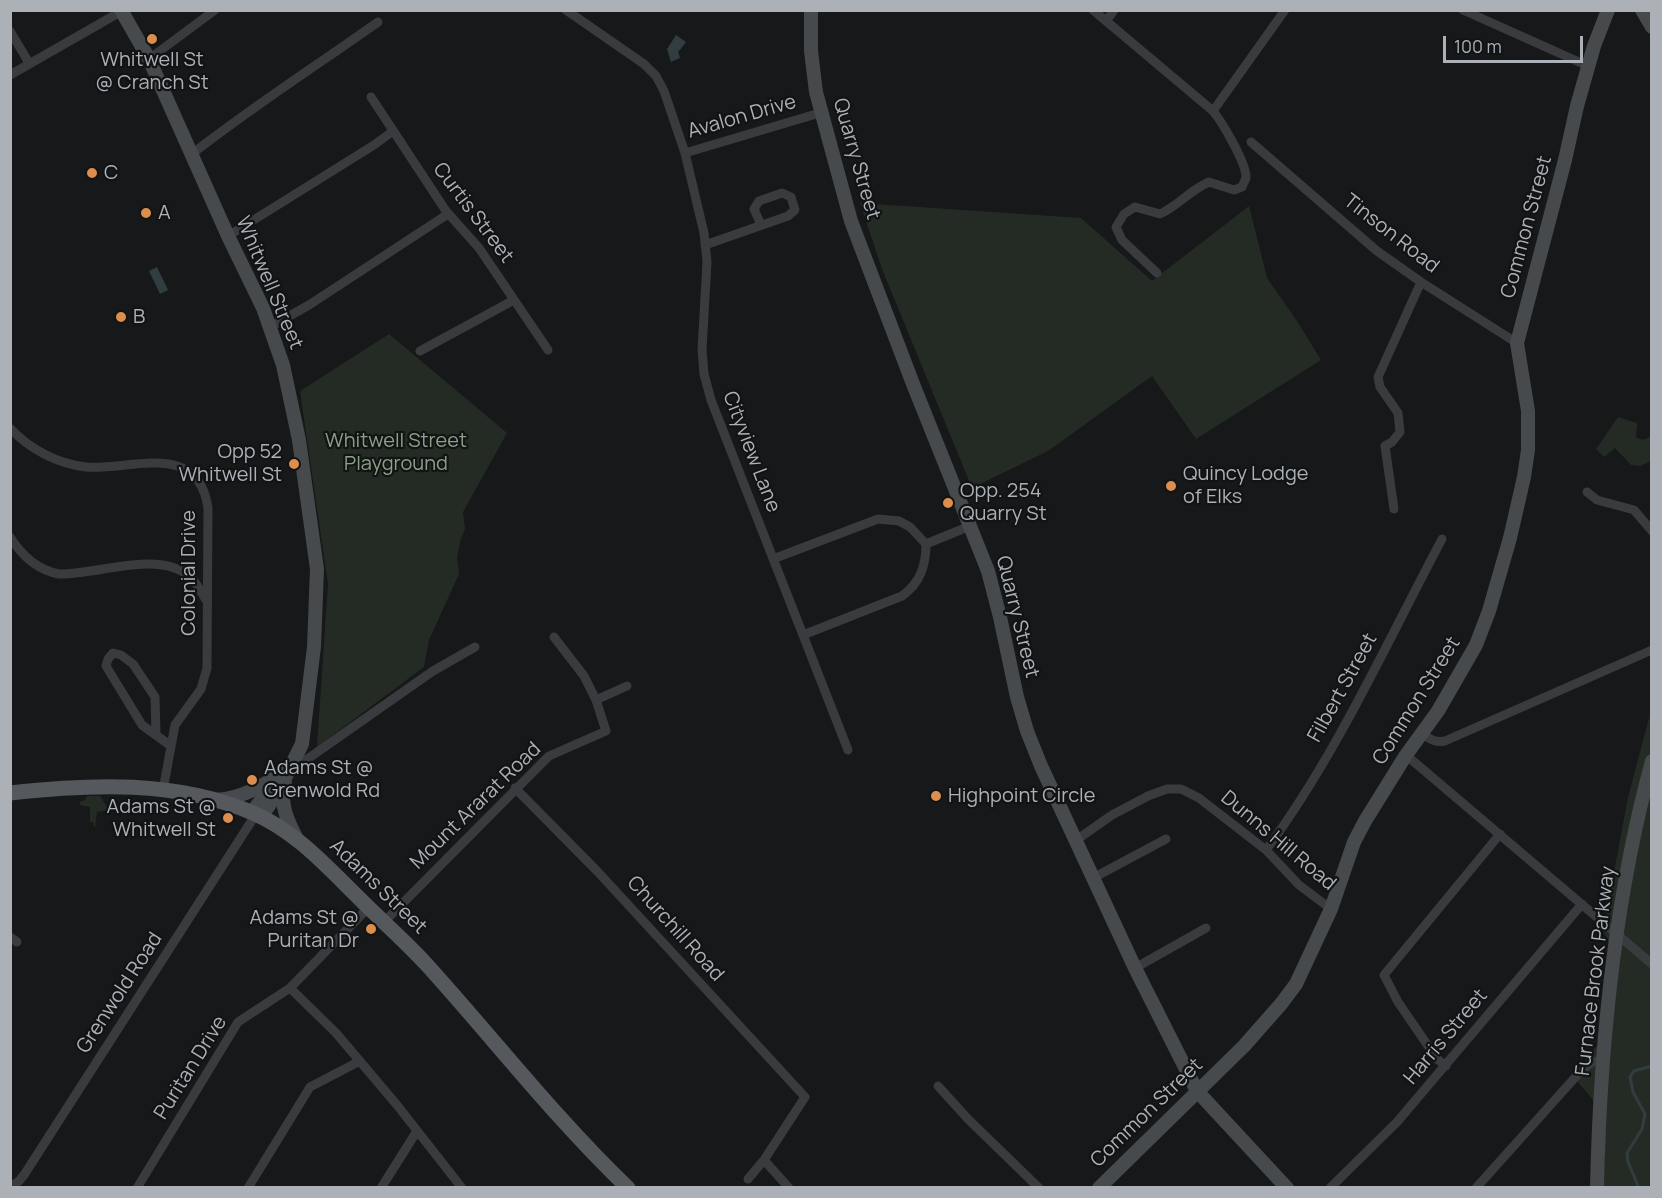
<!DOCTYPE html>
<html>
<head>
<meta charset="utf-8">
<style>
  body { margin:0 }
  #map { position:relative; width:1662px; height:1198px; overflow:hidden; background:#171819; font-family:Manrope,sans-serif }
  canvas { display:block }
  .frame { position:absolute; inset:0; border:12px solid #abb1b7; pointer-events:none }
  .scale { position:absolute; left:1443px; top:36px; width:140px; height:27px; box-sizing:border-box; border:3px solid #abb1b7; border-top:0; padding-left:8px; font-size:18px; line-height:21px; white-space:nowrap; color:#abb1b7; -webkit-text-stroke:4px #121314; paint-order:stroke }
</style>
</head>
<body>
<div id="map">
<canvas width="1662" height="1198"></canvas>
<div class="frame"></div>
<div class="scale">100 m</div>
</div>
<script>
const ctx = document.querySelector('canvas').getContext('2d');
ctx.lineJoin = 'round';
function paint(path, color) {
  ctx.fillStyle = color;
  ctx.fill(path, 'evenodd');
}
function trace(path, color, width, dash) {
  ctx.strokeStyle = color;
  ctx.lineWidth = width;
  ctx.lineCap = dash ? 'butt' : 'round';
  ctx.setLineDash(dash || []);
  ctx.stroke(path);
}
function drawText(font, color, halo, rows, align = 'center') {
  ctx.font = font + ' Manrope,sans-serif';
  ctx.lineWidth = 4.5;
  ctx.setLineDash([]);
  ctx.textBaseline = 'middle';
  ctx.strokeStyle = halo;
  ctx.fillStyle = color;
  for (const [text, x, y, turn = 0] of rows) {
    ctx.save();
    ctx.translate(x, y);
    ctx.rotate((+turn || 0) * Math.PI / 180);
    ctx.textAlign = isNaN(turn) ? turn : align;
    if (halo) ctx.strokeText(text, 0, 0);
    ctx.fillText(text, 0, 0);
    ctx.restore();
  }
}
const green = new Path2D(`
  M860 203 1081 218 1152 281 1249 206 1267 278 1297 321 1321 360 1196 439 1152 376 1048 451 972 488 882 269Z
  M389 334 507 433 463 512 465 529 461 538 457 557 459 574 429 640 424 667 317 747 328 584 300 391Z
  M1618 417 1637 423 1636 437C1641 441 1647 440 1651 435V461L1640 466 1631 465 1615 448 1604 457 1596 449Z
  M1651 711V1187H1604L1605 1114 1577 1081 1588 1056 1601 1041 1611 946 1603 931 1628 797Z
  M87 796H100L109 810 97 812 95 827H94L93 822H90V807L80 805V802L85 800Z`);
const water = new Path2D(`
  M676 35 686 42 680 50 678 51 680 58 671 62 667 49Z
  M157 267 168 290 160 294 149 271Z`);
const stream = new Path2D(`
  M1639 1188 1628 1162 1627 1153 1642 1129 1645 1114 1633 1092 1630 1077 1634 1071 1652 1066`);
const street = new Path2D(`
  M566 10 644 64 656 76 664 91 685 153 704 233 707 262 702 350 704 374 711 400 848 750
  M1093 10 1213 111C1222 122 1247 164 1246 178 1245 181 1243 184 1242 187L1234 190 1209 182C1190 190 1178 206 1160 214L1135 207 1124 214 1116 227 1122 240 1157 273
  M1463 10 1588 66
  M1106 21 1114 10
  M10 31 29 63
  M149 59 215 10
  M10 75 122 11
  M371 97 446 211 479 248 548 350
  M1213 111 1285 10
  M1251 142 1377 251 1421 282 1517 343
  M685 153 823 112
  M192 154C252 107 316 66 378 22
  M228 236 374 145 393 131
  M705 245 788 216 795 210 791 197 782 193 759 201 754 209 761 225
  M270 327 309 305 448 214
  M420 351 514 300
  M10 428C29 449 58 464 86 467 130 471 198 439 208 508L207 668 201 689 175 725 163 790
  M1587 492 1597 500 1634 510 1652 531
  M1394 509 1385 446 1392 442 1400 432 1398 413 1380 387 1378 377 1421 282
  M10 537C22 556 37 570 59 574 98 575 159 549 190 577 197 583 201 592 206 600
  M926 544 970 526
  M773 559 878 519 899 521 910 527 926 544C926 566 920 583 902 596L803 635
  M554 637 584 676 596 700 627 686
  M156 734 155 697 133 664 121 655 113 653 108 659 106 666 142 725 171 746
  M1422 734C1430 739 1435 743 1445 741L1652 650
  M1406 755 1652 964
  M295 758 306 760 433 671 475 647
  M515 788 598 872 805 1097 764 1160 748 1179
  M1075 841 1112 815 1148 796 1167 789H1181L1199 798 1266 850 1299 885 1331 909
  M1266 850C1337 754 1386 644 1442 539
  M1093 878 1166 839
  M384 922 549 756 606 731 596 700
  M10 937 17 942
  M1135 968 1206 928
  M290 988 336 1033 397 1105 462 1188
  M1446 1066 1437 1059 1398 1002 1384 975 1500 834
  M938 1086 968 1119 1039 1188
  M764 1160 789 1188
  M10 1187 19 1181 24 1175 256 814
  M137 1188 238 1022 290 988 369 907
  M248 1188 310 1087 360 1061
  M381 1188 417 1131
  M1330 1188 1397 1122 1582 904
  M1476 1188 1580 1072 1592 1062 1602 1060`);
const secondary = new Path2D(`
  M121 10 149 59 228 236 263 308 283 365 299 440 317 569 314 647 302 744 278 792 261 817
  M811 10V51L816 92 851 221 913 384 988 571 1000 617 1017 697 1027 731 1041 766 1135 968 1197 1091 1287 1188
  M1642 10 1652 27
  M285 783C279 805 288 822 298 841
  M216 800C244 798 267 784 288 768
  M252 812 276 781
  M1099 1188 1244 1046 1281 1004 1296 984 1331 909 1354 842 1365 821 1406 755 1438 711 1476 645 1489 611 1510 538 1524 477 1528 450V411L1517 343 1565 160 1577 106 1594 46 1608 10
  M1597 1188C1600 1044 1614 900 1652 761`);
const primary = new Path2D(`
  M10 793C91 784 176 780 253 813 296 831 329 869 362 901 383 922 406 942 427 965 494 1039 555 1118 628 1188`);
const markers = [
  [152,39,6,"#dd8e4c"],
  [92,173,6,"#dd8e4c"],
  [146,213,6,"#dd8e4c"],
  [121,317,6,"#dd8e4c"],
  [294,464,6,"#dd8e4c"],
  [1171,486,6,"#dd8e4c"],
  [948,503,6,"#dd8e4c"],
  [252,780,6,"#dd8e4c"],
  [936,796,6,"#dd8e4c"],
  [228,818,6,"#dd8e4c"],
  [371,929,6,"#dd8e4c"]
];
const poiNames = [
  ["Whitwell St",152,60,"center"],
  ["@ Cranch St",152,83,"center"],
  ["C",104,173],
  ["A",158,213],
  ["B",133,317],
  ["Opp 52",282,452,"right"],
  ["Whitwell St",282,475,"right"],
  ["Quincy Lodge",1183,474],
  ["of Elks",1183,497],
  ["Opp. 254",960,491],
  ["Quarry St",960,514],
  ["Adams St @",264,768],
  ["Grenwold Rd",264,791],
  ["Highpoint Circle",948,796],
  ["Adams St @",216,807,"right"],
  ["Whitwell St",216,830,"right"],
  ["Adams St @",359,918,"right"],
  ["Puritan Dr",359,941,"right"]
];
const streetNames = [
  ["Avalon Drive",742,117,-16],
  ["Quarry Street",856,159,74],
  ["Curtis Street",473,213,53],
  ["Common Street",1527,227,-75],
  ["Tinson Road",1391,234,38],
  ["Whitwell Street",269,283,67],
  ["Cityview Lane",751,452,69],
  ["Colonial Drive",189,573,-90],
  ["Quarry Street",1017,617,76],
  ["Filbert Street",1343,688,-61],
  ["Common Street",1417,701,-58],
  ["Mount Ararat Road",476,806,-44],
  ["Dunns Hill Road",1278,841,40],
  ["Adams Street",378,887,44],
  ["Churchill Road",675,929,48],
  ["Furnace Brook Parkway",1596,971,-83],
  ["Grenwold Road",120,993,-57],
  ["Harris Street",1446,1037,-50],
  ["Puritan Drive",191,1068,-58],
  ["Common Street",1147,1113,-44]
];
const parkNames = [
  ["Whitwell Street",396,441],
  ["Playground",396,464]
];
paint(green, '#242b24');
paint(water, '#323d41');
trace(stream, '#323d41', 3);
trace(street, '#393b3e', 9);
trace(secondary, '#474a4d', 14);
trace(primary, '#55585c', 15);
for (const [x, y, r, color] of markers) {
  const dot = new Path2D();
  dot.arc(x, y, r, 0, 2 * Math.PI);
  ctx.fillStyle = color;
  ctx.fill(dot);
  trace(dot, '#121314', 2);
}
drawText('20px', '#abb1b7', '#121314', poiNames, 'left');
drawText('20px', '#abb1b7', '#121314', streetNames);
drawText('20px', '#89a085', '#121314', parkNames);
</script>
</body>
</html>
